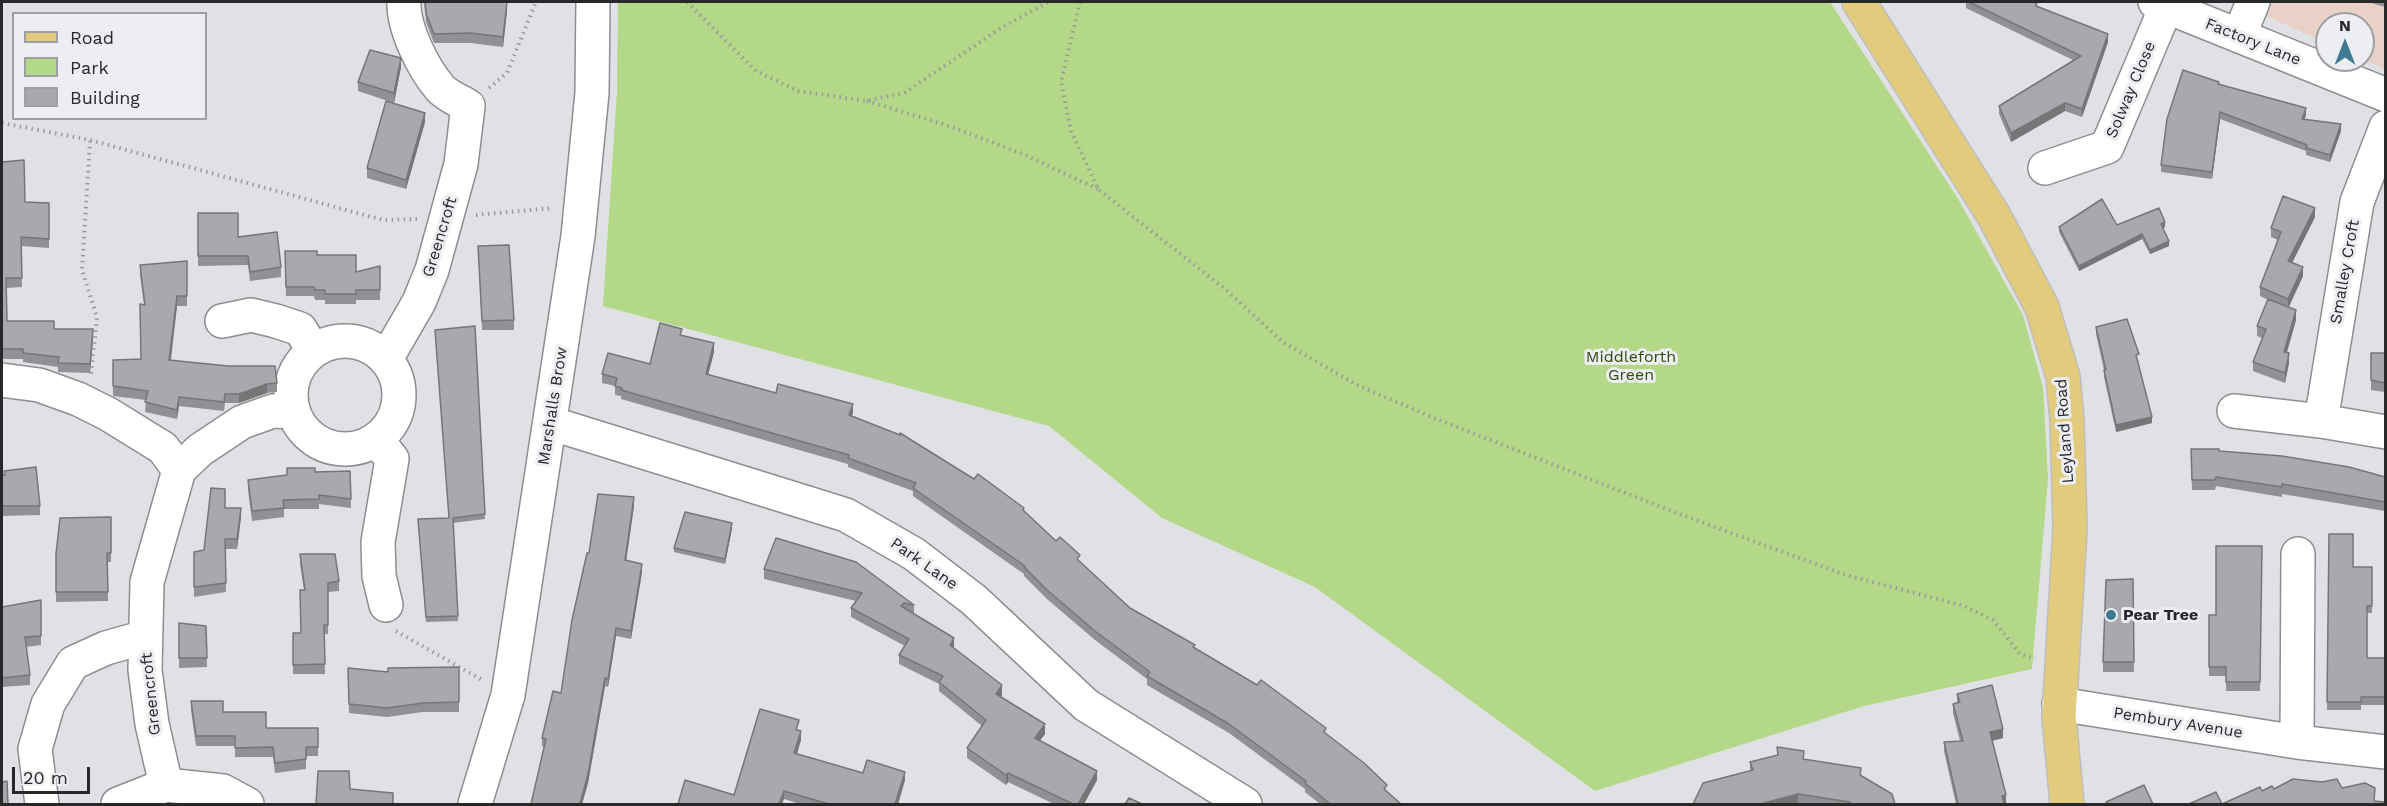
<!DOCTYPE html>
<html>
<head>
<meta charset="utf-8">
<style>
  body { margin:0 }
  #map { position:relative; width:2387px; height:806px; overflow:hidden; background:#dfe1e4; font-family:"Work Sans",sans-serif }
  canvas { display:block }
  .frame { position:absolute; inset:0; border:3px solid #272829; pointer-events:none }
  .legend { position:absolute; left:12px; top:12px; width:195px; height:108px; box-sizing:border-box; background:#eceef1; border:2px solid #9d9fa1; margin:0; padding:8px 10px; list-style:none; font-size:18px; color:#272829 }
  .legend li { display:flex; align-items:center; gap:12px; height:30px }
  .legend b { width:30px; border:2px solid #9d9fa1 }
  .north { position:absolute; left:2315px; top:12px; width:60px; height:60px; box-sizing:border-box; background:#eceef1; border:2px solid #9d9fa1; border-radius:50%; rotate:0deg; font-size:16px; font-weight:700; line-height:24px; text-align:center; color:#272829 }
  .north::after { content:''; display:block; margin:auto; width:21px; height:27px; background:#3f7a92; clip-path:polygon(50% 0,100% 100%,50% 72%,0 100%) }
  .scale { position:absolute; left:12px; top:767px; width:78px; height:27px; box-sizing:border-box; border:3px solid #272829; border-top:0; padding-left:8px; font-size:18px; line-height:21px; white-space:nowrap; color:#272829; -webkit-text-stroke:4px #eceef1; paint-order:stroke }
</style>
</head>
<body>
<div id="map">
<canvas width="2387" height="806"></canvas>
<div class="frame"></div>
<ul class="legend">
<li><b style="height:8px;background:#e2cb7d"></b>Road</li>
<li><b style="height:16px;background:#b3d887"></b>Park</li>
<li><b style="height:16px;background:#a7a9ac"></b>Building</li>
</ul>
<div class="north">N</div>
<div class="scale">20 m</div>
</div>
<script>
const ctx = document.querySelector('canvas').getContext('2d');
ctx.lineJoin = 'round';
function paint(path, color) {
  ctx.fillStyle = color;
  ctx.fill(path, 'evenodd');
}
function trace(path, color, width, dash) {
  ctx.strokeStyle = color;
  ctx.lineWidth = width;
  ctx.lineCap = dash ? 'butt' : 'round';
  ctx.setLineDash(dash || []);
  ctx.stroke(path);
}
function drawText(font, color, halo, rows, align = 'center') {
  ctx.font = font + ' "Work Sans",sans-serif';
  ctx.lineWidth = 6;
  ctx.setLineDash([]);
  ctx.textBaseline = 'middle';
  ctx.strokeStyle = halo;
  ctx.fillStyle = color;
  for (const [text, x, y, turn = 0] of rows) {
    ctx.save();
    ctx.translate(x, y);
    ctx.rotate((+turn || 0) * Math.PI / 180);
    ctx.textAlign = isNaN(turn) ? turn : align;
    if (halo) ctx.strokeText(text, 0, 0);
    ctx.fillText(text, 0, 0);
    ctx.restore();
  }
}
const industrial = new Path2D(`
  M2234 2H2385V69L2363 59V24H2327V43Z`);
const green = new Path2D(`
  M618 2H1830L1957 197 2023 315 2043 387 2048 479 2032 669 1864 706 1595 791 1315 587 1162 518 1049 426 603 306 617 91Z`);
const path = new Path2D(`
  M687 2 756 71 798 91 866 101 904 93 1001 28 1048 2
  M1080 2 1061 82 1071 131 1098 189 1225 289 1283 342 1357 385 1439 420 1682 515 1846 575 1964 606 1993 620 2020 654 2035 659
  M489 88 507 73 536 2
  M867 101 946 125 1023 154 1098 189
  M2 123 90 140 383 220 417 219
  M90 141 82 270 97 317 91 374
  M476 215 552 208
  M396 631 482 680`);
const minor = new Path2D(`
  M2155 2 2386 95
  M2239 36 2253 2
  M2045 168 2107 147 2166 7
  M222 321 251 315 276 321 300 329 314 351
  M291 395a54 54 0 1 1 108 0a54 54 0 1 1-108 0Z
  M386 359 419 302 432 270 461 164 468 106C460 101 447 96 440 88 423 68 403 28 404 2
  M2 380 39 385 78 399 108 414 163 448 179 470
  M2234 411 2321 421 2386 432
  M2321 421 2357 202 2386 127
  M550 423 846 515 914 554 974 600 1086 705 1245 804
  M377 440 392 459 378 542 379 576 386 605
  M2059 704 2297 742 2386 752
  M2297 742 2298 554
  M166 785 152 724 145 670 147 582 179 470 200 450 242 422 273 411 293 412
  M42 804 35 749 48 704 73 663 106 648 145 637
  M118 804 166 785 223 791 247 804
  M475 804 508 695 578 236 592 93 593 2`);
const major = new Path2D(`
  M1859 2 1994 216 2042 307 2063 377 2067 420 2070 528 2059 717 2067 804`);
const wall = new Path2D(`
  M424 2 507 11 503 47 471 43H434L426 22Z
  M1966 2H2031L2037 6 2108 42 2082 117 2065 111 2011 142 1999 114V106L2073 60 1966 8Z
  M2368 2H2385V7Z
  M401 67 394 103 358 91V82Z
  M2219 84 2306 115 2304 119 2341 131 2330 162 2306 155V151L2220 119 2212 179 2161 172V165Z
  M425 122 406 189 367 178V168Z
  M2 162 25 202 49 203V248L21 246 22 287 6 288 7 321 54 329 93 338 90 373 58 372V367L23 362V359H2Z
  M198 213 238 237 281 267V277L250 281 248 265 198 266Z
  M2315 217 2292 263 2303 276 2289 307 2296 320 2287 353 2289 363 2285 383 2253 371V362L2262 338 2257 336V326L2268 300 2260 296V287L2278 240 2271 237V228Z
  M2117 225 2165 227 2163 228 2169 246 2150 254 2142 239 2079 271 2059 232V227Z
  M478 246 514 320V330H482Z
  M285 251 317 255 356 272 380 266V300H356V304H325V300H315L314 296H286Z
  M187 261V306H177L171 361 277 383V392L267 393 239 403H225L224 411 179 406 177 419 145 412 146 400 113 396V360L141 359 144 305 140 275V265Z
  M475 326 485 519 453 523 458 621 426 622 418 524 449 518Z
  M2096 327 2139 361H2138L2152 423 2116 432 2104 377V370L2096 334Z
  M682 335 714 352 708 375 776 393 853 413 851 416 1024 512 1056 541 1080 562 1130 608 1195 648 1326 734 1401 804H1320L1305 792V789L1229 733 1147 685V679L1095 640 1047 599 1024 576V574L913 496V491L848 467V464L621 399V396L615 395V386L602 383V374L650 364Z
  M2371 353H2385V392L2371 390Z
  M2191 449 2219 451 2385 477V511L2282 494V497L2216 486 2215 490H2192Z
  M350 471 351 508 319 504V509H284V517L252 521 248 490V480L315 472Z
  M2 475 40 506V515L2 516Z
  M634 506 626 561 642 572 631 639 616 636 608 687 605 686 588 783 582 804H531L544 747 542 746V738L561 693Z
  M225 508 241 517 237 549H225L226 592 194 597V552L204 550Z
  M111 517V562H107L108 601 56 602V554Z
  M732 528 725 564 674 552V548Z
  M2329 534 2353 567H2372V613H2367V658H2385V705H2361V710H2327Z
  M2262 546 2260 691H2226V676H2209V615H2216Z
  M300 554 339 581V591L328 592V634H324L325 674H293V633H301L304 590 300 564Z
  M764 569 914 605V614L954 648 1002 695 1001 696 1045 734 1040 740 1097 780 1084 804H1054L1008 782 1006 785 967 758V748L982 726 939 691V684L899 664V655L905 646 851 617V608L856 601 764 579Z
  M2133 579 2134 672H2103V662Z
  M41 600V645L26 647 30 675V685L2 687V607Z
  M179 623 206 626 207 667 179 668Z
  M459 667V712H423L387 717 349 713 348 668 388 672Z
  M1957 694 2003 738 1992 741 2006 804H1956L1944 751V742L1960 741 1953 713V704L1957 703Z
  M191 701 266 728H318V756H306V769L275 773 273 757H235V746H196L191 710Z
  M799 729 801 740 797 754 863 773 905 780 898 804H800L784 799 734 795Z
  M1804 759 1861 776 1895 804H1808L1798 803 1750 770V762Z`);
const shadedWall = new Path2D(`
  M507 2V11L503 47V37Z
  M2108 34V42L2082 117V109Z
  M401 58V67L394 103V93Z
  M2065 103V111L2011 142V133Z
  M2306 108V115L2302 126V119Z
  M2220 112V119L2212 179V172Z
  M425 113V122L406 189V180Z
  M2341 124V131L2330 162V155Z
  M2315 208V217L2288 271V261Z
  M2165 222V227L2161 229V224Z
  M2142 234V239L2079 271V266Z
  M2169 241V246L2150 254V250Z
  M2303 267V276L2288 308V299Z
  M177 296V306L169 370V360Z
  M2296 310V320L2284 361V352Z
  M93 329V338L90 373V364Z
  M714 343V352L706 383V374Z
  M2289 353V363L2285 383V373Z
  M267 384V393L239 403V394Z
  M179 397V406L177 419V410Z
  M853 404V413L849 424V415Z
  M2152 417V423L2116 432V425Z
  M634 497V506L625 569V560Z
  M241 508V517L237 549V539Z
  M732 523V528L725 564V559Z
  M642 564V572L631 639V631Z
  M616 628V636L608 687V679Z
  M954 638V648L950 645Z
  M605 678V686L588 783 582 804H580Z
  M1002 685V695L996 703V694Z
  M1045 724V734L1035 747V738Z
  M2003 729V738L1990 741V732Z
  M801 731V740L794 762V753Z
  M1097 771V780L1084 804H1078Z
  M905 772V780L898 804H895Z
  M1008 773V782L1006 785V775Z
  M784 791V799L782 804H779Z
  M1798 794V803L1792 804H1760Z
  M2006 795V804H2002V796Z`);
const building = new Path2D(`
  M425 2H507L503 37 471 33 434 34 426 13Z
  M1969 2H2031L2037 3 2036 6 2108 34 2082 109 2065 103 2011 133 1999 106 2081 56Z
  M370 50 401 58 394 93 358 82Z
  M2183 70 2219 82 2218 84 2306 108 2302 119 2341 124 2330 155 2306 148 2307 145 2220 112 2212 172 2161 165 2167 119Z
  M386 101 425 113 406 180 367 168Z
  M24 160 25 202 49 203V239L21 237 22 278H6L7 321H54V329H93L90 364 58 363 59 357 23 353V349H2V162Z
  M2283 196 2315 208 2288 261 2303 267 2288 299 2260 287 2281 232 2271 228Z
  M2102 199 2117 225 2159 208 2165 222 2161 224 2169 241 2150 250 2142 234 2079 266 2059 227Z
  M198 213H238V237L277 232 281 267 250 272 248 256H198Z
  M509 245 514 320 482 321 478 246Z
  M285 251H317V255H356V272L380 266V290H356V294H325V290H315L314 287H286Z
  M187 261V296H177L169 360 228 366H275L277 383 267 384 239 394H225L224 402 179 397 177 410 145 402 148 391 113 386V360L141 359 140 304 145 305 140 265Z
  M2268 299 2296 310 2284 352 2289 353 2285 373 2253 362 2266 329 2257 326Z
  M2127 319 2139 354 2136 355 2152 417 2116 425 2104 370H2106L2096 327Z
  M660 323 682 329 680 335 714 343 706 374 776 393 778 384 853 404 849 415 900 435V433L974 479 978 474 1024 508 1023 510 1056 541 1060 537 1080 555 1077 559 1130 608 1195 645 1193 647 1257 685 1261 680 1326 728 1324 732 1364 763 1387 785 1384 789 1401 804H1330L1305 783 1306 781 1229 724 1147 676 1150 672 1095 631 1047 590 1024 567 1025 566 913 488 916 483 848 458 849 455 621 390 622 388 615 386 617 378 602 374 608 353 650 364Z
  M475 326 485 514 453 518 458 616 426 617 418 519 449 518 435 330Z
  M2371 353H2385V383L2371 380Z
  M2191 449H2219V451L2282 456 2349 467 2385 477V502L2282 484V487L2216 477 2215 480H2192Z
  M36 467 40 506H2V475H5L4 471Z
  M287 468H315V472L350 471 351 499 319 495V499L283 500 284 508 252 511 248 480 287 475Z
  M211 488 225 489V508H241L237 539H225L226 583 194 587V552L204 550Z
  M598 494 634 497 625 560 642 564 631 631 616 628 608 679 605 678 588 774 580 804H531L546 739 542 738 553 691 561 693 572 620 587 553H589Z
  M685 512 732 523 725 559 674 548Z
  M111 517V553H107L108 592H56V554L60 518Z
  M2329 534H2353V567H2372V606H2367V658H2385V697H2361V702H2327Z
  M776 538 856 562 914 605 904 603 901 606 954 638 950 645 1002 685 996 694 1045 724 1035 738 1097 771 1078 804H1073L1008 773 1006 775 967 748 986 720 939 682 943 676 899 655 909 639 851 608 862 593 764 569Z
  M2216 546H2262L2260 682H2226V667H2209V615H2216Z
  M300 554H335L339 581 328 583V625H324L325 664 293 665V633H301L300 590H305Z
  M2133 579 2134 662H2103L2106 580Z
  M41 600V636L25 637 30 675 2 678V607Z
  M179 623 206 626 207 658H179Z
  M459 667V702L423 703 387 708 349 704 348 668 388 672V668Z
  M1992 685 2003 729 1990 732 2006 795 2002 796 2004 804H1958L1944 742 1963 741 1953 704 1960 702 1957 694Z
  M191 701H223V712H266V728H318V747H306V759L275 763 273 747 235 748V736H196Z
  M760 709 799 720 796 730 801 731 794 753 863 773 867 760 905 772 895 804H829L784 791 779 804H678L685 780 734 795Z
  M1777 747 1804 751 1803 759 1861 768 1860 775 1892 794 1895 804H1850V802L1798 794 1760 804H1693L1703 783 1753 770 1750 762 1778 755Z
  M318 771H349L350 789 393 793V804H316Z
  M2293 779 2322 782 2337 779 2342 788 2365 783 2375 788 2374 801 2385 802V804H2189L2216 792 2222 804 2260 787 2262 791 2272 786 2274 789Z
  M7 781 8 804H2V782Z
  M2144 785 2153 804H2107L2106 802Z
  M1129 798 1142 804H1125Z`);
const markers = [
  [2111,615,6,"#3f7a92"]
];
const streetNames = [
  ["Factory Lane",2253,42,22],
  ["Solway Close",2131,90,-67],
  ["Greencroft",440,237,-73],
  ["Smalley Croft",2345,272,-80],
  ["Marshalls Brow",553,406,-81],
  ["Leyland Road",2065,431,-94],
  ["Park Lane",924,564,35],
  ["Greencroft",151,694,-96],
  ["Pembury Avenue",2178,723,9]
];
const parkNames = [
  ["Middleforth",1631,357],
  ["Green",1631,375]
];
const poiNames = [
  ["Pear Tree",2123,615]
];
paint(industrial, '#e9d1c8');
paint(green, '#b3d887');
trace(minor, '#8c8e91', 36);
trace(major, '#bebebf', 36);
trace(path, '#989a9c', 4, [1.5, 4.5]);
trace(minor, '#fff', 33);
trace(major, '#e2cb7d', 33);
paint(wall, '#909194');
paint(shadedWall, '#757678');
paint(building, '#a7a9ac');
trace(building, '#757678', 1.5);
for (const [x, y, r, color] of markers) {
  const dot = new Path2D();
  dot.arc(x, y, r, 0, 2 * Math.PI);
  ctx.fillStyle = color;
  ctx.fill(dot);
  trace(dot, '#eceef1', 2);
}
drawText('16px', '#272829', '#eceef1', streetNames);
drawText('16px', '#334a10', '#eceef1', parkNames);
drawText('bold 16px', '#272829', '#eceef1', poiNames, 'left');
</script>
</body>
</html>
